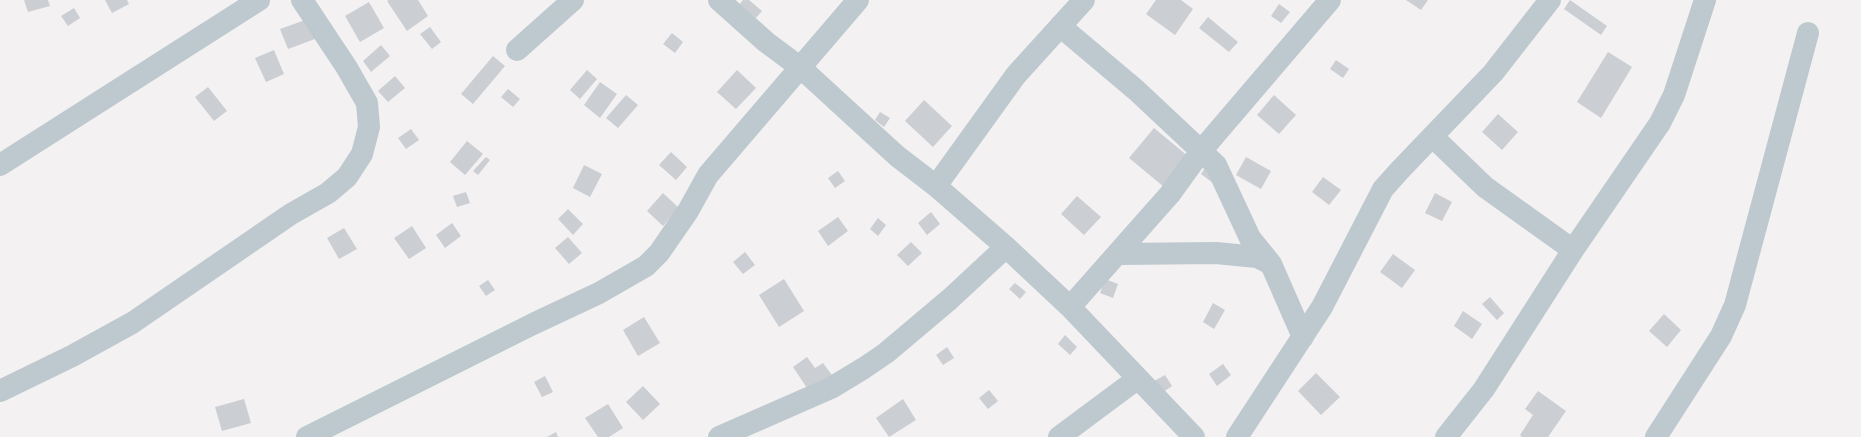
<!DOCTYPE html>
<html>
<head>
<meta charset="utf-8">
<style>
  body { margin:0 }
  canvas { display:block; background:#f3f1f1 }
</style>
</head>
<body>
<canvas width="1861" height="437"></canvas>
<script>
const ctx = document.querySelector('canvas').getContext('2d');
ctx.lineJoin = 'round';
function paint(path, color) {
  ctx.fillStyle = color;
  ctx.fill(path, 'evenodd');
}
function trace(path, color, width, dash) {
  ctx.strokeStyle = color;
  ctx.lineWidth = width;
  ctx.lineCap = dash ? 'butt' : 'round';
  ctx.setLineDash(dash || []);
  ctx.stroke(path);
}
const building = new Path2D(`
  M24 0H48L50 6 28 12Z
  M105 0H127L129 4 112 13Z
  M389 0H418L428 16 407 31 387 1Z
  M743 0H749L762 11 756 18 739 5Z
  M1156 0H1181L1193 9 1175 35 1146 14Z
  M1406 0H1428L1421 10Z
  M1570 0 1607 26 1601 35 1564 9Z
  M369 2 384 28 360 42 345 16Z
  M1279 4 1290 12 1281 23 1271 16Z
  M74 8 80 18 68 26 61 16Z
  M1208 17 1238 42 1229 52 1199 28Z
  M308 19 315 39 288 49 280 29Z
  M430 27 441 42 432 49 420 34Z
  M672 33 683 42 675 53 663 44Z
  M381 45 390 56 371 72 363 61Z
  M274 50 284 74 266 82 255 58Z
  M1608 52 1632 67 1601 118 1577 102Z
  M493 56 505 66 473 104 461 94Z
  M1336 60 1349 69 1343 78 1330 69Z
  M587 70 597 79 580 99 570 90Z
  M737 70 756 88 736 109 717 92Z
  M395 76 405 88 388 102 378 91Z
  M600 82 617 94 600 118 584 105Z
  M208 87 227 111 214 121 195 97Z
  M508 89 520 99 513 107 501 97Z
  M626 95 638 105 618 128 606 118Z
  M1274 95 1296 115 1279 134 1257 115Z
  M924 100 952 126 933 147 905 121Z
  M880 112 890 118 884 127 875 120Z
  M1498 114 1518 132 1502 150 1482 132Z
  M1154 128 1189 157 1164 187 1129 158Z
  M411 129 419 140 406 149 398 138Z
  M467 141 483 154 465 175 450 162Z
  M671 152 687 167 676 180 659 165Z
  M486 157 490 160 478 175 473 171Z
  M1246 157 1271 171 1261 189 1236 175Z
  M584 165 602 174 590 197 573 188Z
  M1207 165 1213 183 1201 174Z
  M838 171 845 181 835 188 828 178Z
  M1323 177 1341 190 1329 205 1312 192Z
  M466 192 470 203 457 207 453 196Z
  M663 193 679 208 663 226 647 211Z
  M1435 193 1452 202 1442 221 1425 213Z
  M1077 196 1101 217 1084 235 1061 214Z
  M568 209 583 224 573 235 558 219Z
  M931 212 940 224 927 235 918 223Z
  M838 217 848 231 828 246 818 231Z
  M878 218 886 225 878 236 870 229Z
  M452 223 461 236 445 248 436 235Z
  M412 226 426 248 409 259 394 238Z
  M344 228 357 249 339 259 327 238Z
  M568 237 582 253 569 264 555 248Z
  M911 242 922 253 908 266 897 255Z
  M745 252 755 265 743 274 733 262Z
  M1393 254 1415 270 1402 288 1380 272Z
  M784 279 804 311 779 327 759 295Z
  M1105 279 1118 284 1113 298 1100 293Z
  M488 280 495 290 486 296 479 286Z
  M1015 283 1026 292 1020 299 1009 289Z
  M1490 297 1504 313 1497 320 1482 304Z
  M1213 303 1225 310 1214 329 1203 322Z
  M1463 311 1482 324 1472 339 1454 326Z
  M1664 314 1681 330 1667 347 1649 331Z
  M644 317 660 343 638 356 623 330Z
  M1065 335 1077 347 1070 355 1058 344Z
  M947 347 954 358 943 365 936 355Z
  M807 357 815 368 823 363 832 375 809 391 793 367Z
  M1223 364 1231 375 1217 386 1209 374Z
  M1316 373 1340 397 1321 415 1298 391Z
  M1165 375 1172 386 1162 393 1154 381Z
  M545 376 553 392 542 397 534 382Z
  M643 386 660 404 643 420 626 402Z
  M989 390 998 401 988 409 979 398Z
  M1538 391 1566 411 1548 437H1522L1520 435 1533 415 1525 409Z
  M244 399 251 423 222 431 215 407Z
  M903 399 916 420 889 437 876 418Z
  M608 404 623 428 609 437H598L585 418Z
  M556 432 558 437H547Z`);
const minor = new Path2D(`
  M719 0 766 42 801 68 897 156 936 186 1006 247 1070 307 1194 437
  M1060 26 1136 90 1216 165 1250 238 1271 264 1303 337
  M517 50 573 0
  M1433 137 1485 187 1573 250
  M0 165 259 0
  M936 186 1016 75 1084 0
  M1118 254 1216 253 1257 257 1271 264
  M1070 307 1170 194 1201 151 1330 0
  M0 391 72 356 132 323 291 214 328 193 347 177 362 154 369 127 367 103 347 68 302 0
  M307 437 533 324 599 293 646 266 659 253 688 211 708 175 858 0
  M719 437 831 388 864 368 886 353 950 299 1006 247
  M1059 437 1137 379
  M1237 437 1322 307 1383 189 1400 170 1493 73 1550 0
  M1446 437 1484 389 1573 250 1660 123 1674 95 1705 0
  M1656 437 1721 336 1735 305 1808 33`);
paint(building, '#cbced3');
trace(minor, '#bec9cf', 22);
</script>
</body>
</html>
